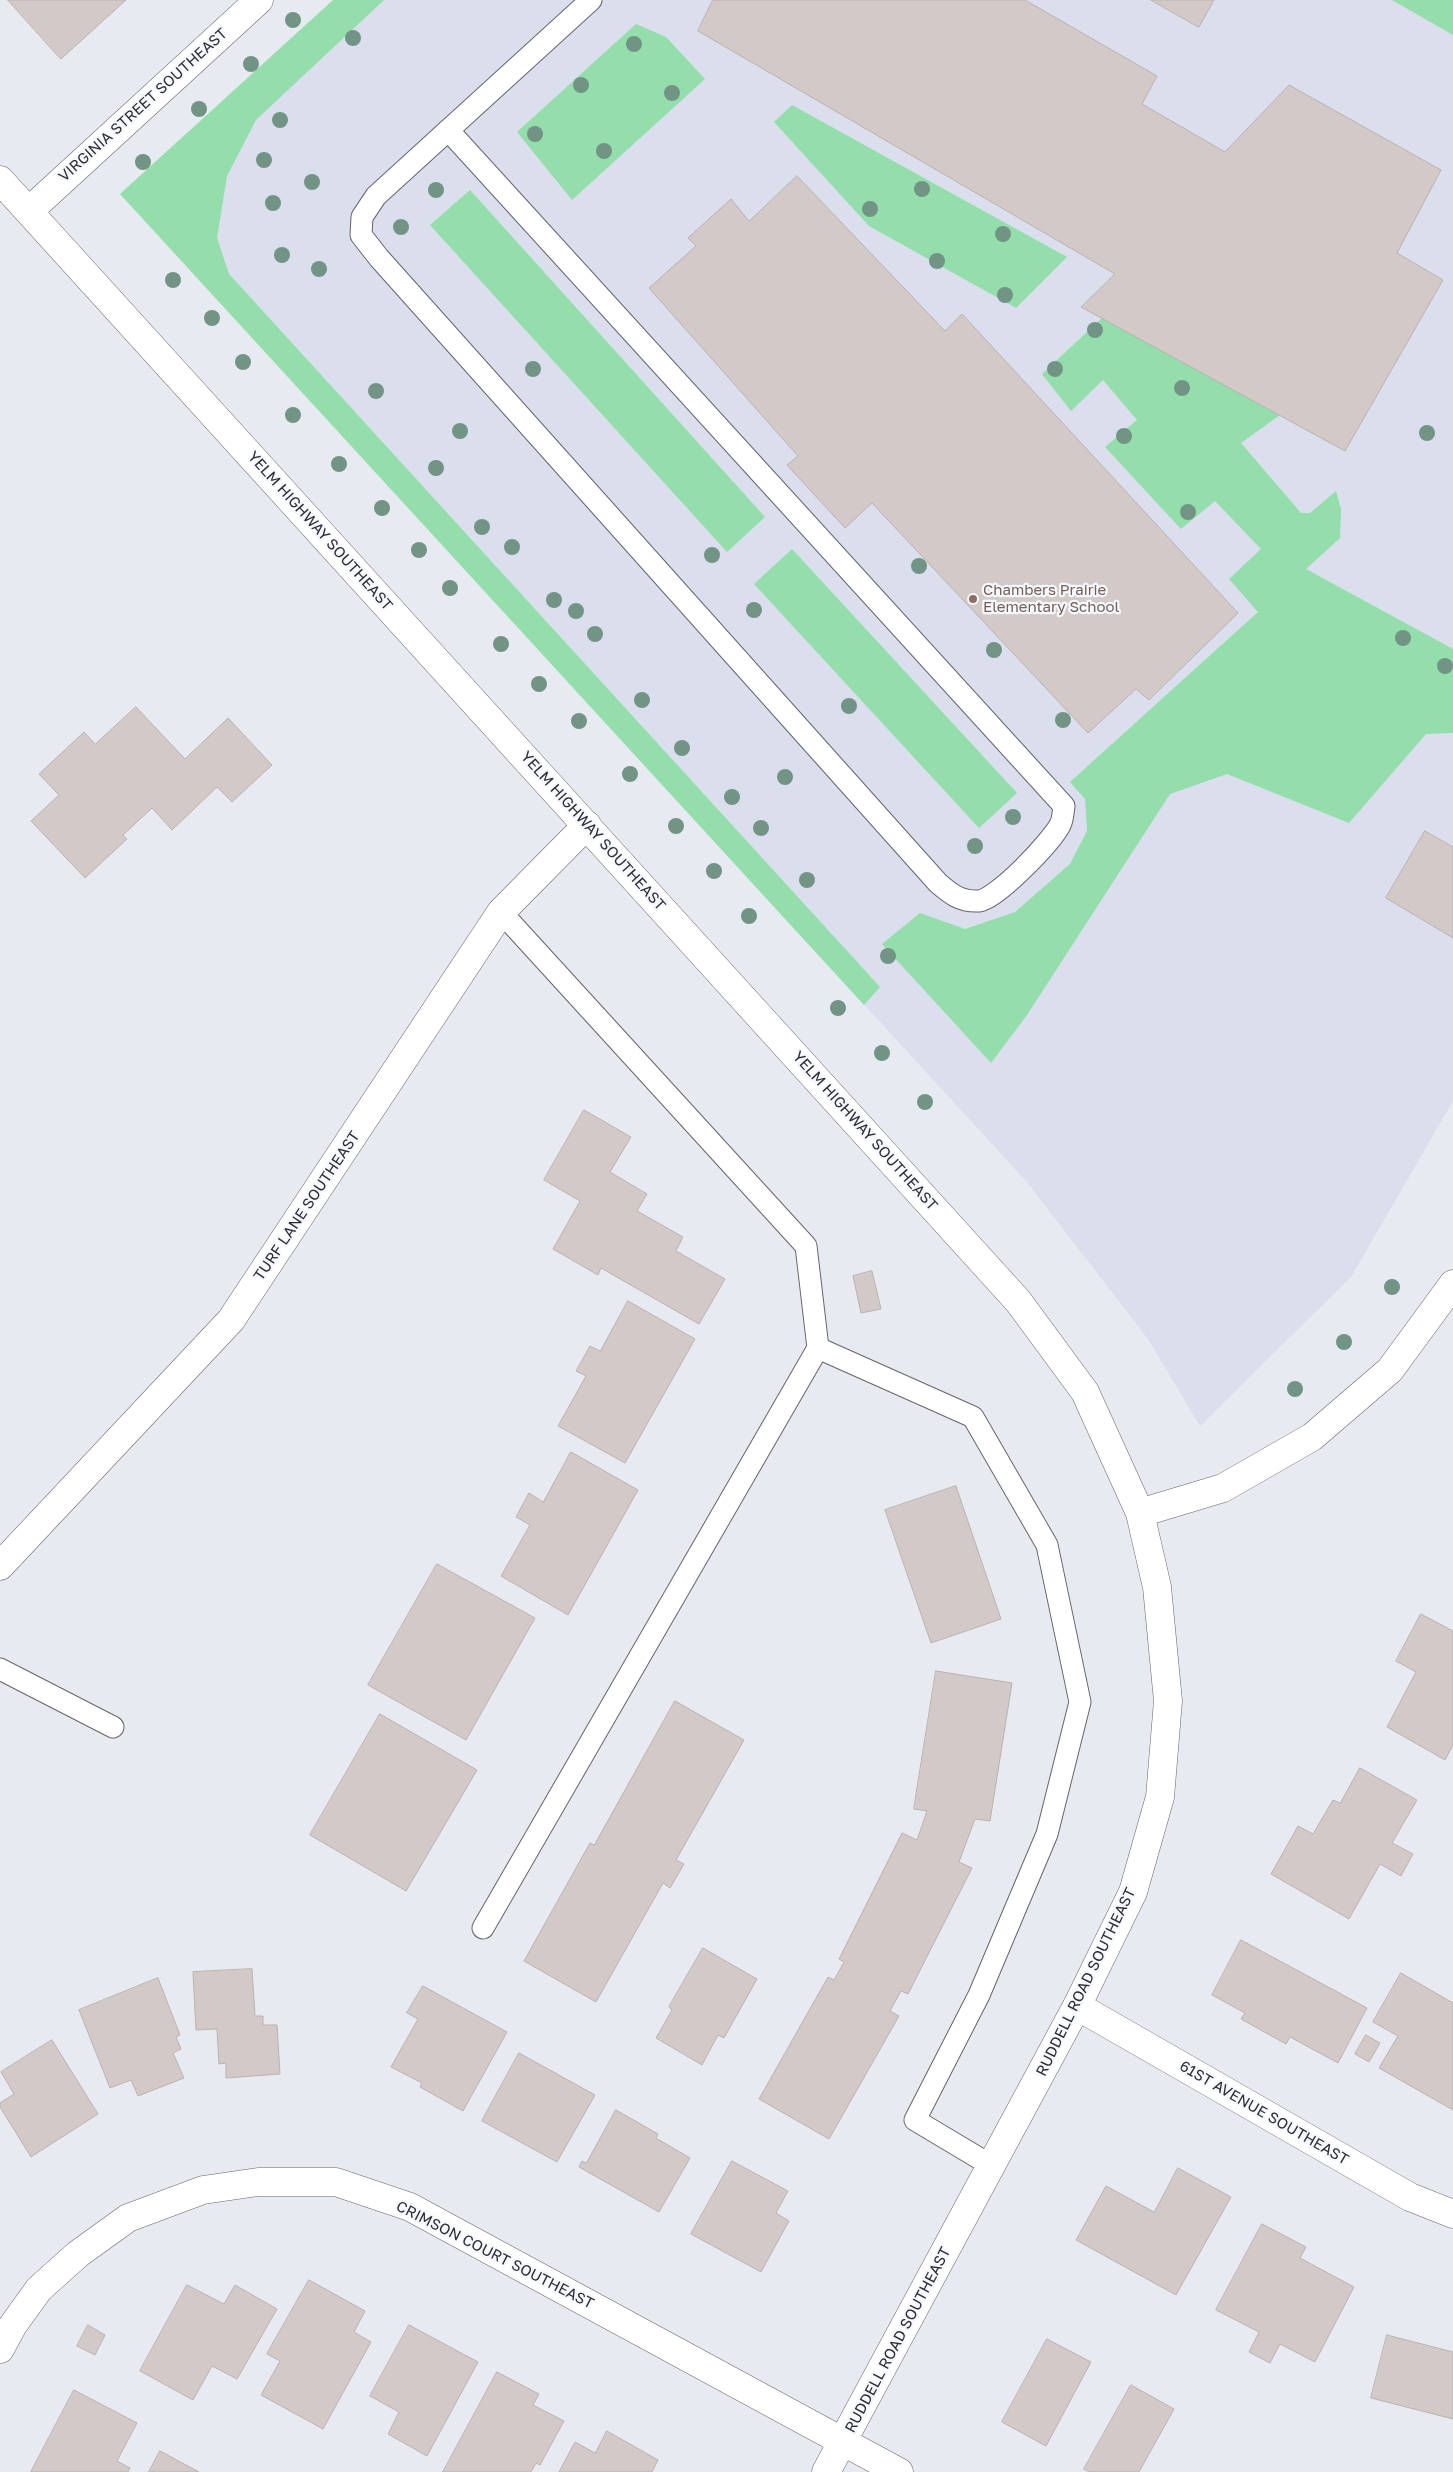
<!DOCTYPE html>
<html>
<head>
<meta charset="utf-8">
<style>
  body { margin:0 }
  canvas { display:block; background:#e8eaf1 }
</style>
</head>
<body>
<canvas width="1453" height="2472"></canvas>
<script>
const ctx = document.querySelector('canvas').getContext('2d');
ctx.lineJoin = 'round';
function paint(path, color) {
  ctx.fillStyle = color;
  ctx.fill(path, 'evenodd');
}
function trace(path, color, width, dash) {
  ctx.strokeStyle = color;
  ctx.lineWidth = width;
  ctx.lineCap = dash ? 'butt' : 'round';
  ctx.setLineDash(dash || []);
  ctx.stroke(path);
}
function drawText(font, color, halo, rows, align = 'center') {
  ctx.font = font + ' "Golos Text",sans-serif';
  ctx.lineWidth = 4.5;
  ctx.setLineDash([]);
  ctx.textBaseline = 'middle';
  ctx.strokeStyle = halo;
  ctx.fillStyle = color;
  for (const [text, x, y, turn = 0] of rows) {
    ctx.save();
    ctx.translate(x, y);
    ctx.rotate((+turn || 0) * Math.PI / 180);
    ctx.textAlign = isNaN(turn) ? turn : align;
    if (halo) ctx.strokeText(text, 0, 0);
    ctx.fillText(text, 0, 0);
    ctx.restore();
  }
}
const built = new Path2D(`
  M333 0H1453V1101L1351 1277 1200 1426 1148 1339 1026 1181 120 194Z`);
const green = new Path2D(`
  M333 0H384L256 120 227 176 217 238 229 274 880 987 864 1005 120 194Z
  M1392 0H1453V35Z
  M636 24 666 37 705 79 572 200 517 132Z
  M792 105 1067 257 1016 308 869 226 774 122Z
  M470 190 765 517 727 552 430 225Z
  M1102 318 1280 415 1241 443 1301 513H1310L1336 491 1341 509 1340 538 1306 569 1453 649V733L1426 734 1349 823 1227 774 1170 794 1027 1015 991 1063 882 944 920 913 965 929 1015 912 1070 864 1087 831 1085 799 1070 782 1258 612 1229 579 1261 549 1215 501 1181 529 1105 447 1137 420 1103 380 1071 411 1042 374Z
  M792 549 1017 793 979 828 754 584Z`);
const building = new Path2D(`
  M8 0H126L61 59Z
  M713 0H1025L1157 76 1142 104 1225 152 1289 85 1441 170 1397 253 1443 280 1345 451 1081 307 1115 274 698 31Z
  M1151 0H1214L1199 27Z
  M797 176 945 331 962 314 1238 613 1149 700 1136 689 1088 733 872 503 845 528 787 465 798 456 649 288 696 246 688 238 731 199 749 221Z
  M136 707 185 759 228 718 272 765 232 802 217 787 172 830 152 808 123 835 127 839 85 878 31 821 59 795 39 774 84 732 95 744Z
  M1425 831 1453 847V938L1386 898Z
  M584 1110 631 1137 610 1172 647 1194 637 1211 683 1237 676 1251 725 1279 699 1324 601 1268 598 1275 553 1249 580 1201 544 1180Z
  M872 1271 881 1309 861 1313 853 1276Z
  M628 1301 695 1339 625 1463 558 1426 586 1376 576 1371 590 1346 600 1351Z
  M571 1452 638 1490 568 1615 501 1576 530 1525 516 1517 529 1493 543 1502Z
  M956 1486 1001 1619 931 1643 885 1510Z
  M437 1564 535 1618 466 1740 368 1685Z
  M1421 1614 1453 1631V1745L1445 1760 1387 1727 1416 1672 1396 1661Z
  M936 1671 1012 1683 990 1821 975 1819 959 1862 972 1868 908 1994 901 1991 890 2011 899 2016 829 2139 759 2099 828 1977 834 1980 844 1962 839 1959 902 1833 917 1840 927 1811 914 1809Z
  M675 1701 744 1740 676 1860 684 1864 670 1888 663 1883 596 2002 524 1961 590 1843 594 1845Z
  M380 1714 477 1770 406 1891 310 1835Z
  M1360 1768 1417 1800 1392 1843 1413 1854 1401 1876 1380 1864 1349 1919 1271 1874 1298 1826 1313 1834 1333 1800 1340 1803Z
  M1241 1940 1367 2008 1338 2063 1290 2037 1286 2044 1241 2019 1245 2013 1212 1995Z
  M703 1948 757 1979 724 2038 718 2035 702 2065 656 2038 672 2010 669 2007Z
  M252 1969 255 2016H263V2025H277L280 2074 226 2078V2063L219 2064 217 2029 196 2030 193 1972Z
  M1401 1973 1453 2003V2110L1379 2068 1398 2036 1373 2022Z
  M158 1978 180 2035 176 2037 181 2049 173 2053 184 2078 138 2096 131 2080 110 2088 79 2010Z
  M423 1986 507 2032 463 2111 420 2087 422 2083 391 2067 418 2019 407 2013Z
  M1366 2035 1380 2043 1369 2062 1355 2054Z
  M52 2040 98 2114 31 2157 0 2107V2103L14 2094 1 2072Z
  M519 2053 595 2095 557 2162 482 2121Z
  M616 2110 658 2134 656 2138 690 2158 659 2212 579 2167 582 2161 586 2163Z
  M732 2161 788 2191 776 2213 789 2221 761 2272 691 2234Z
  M1178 2168 1231 2197 1176 2295 1076 2240 1106 2186 1154 2212Z
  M1262 2224 1306 2247 1300 2258 1354 2287 1315 2362 1280 2344 1270 2363 1249 2352 1259 2332 1216 2310Z
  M309 2280 365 2311 354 2332 371 2342 323 2429 261 2395 280 2361 267 2354Z
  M187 2285 224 2304 235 2285 277 2309 237 2379 212 2366 193 2400 140 2371Z
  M88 2325 105 2335 95 2355 77 2346Z
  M409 2325 478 2362 427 2456 388 2434 399 2412 370 2396Z
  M1387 2335 1453 2352V2419L1371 2398Z
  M1047 2339 1091 2362 1046 2446 1002 2422Z
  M497 2372 539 2394 533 2405 564 2421 540 2465 536 2463 531 2472H443Z
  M1131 2385 1174 2409 1139 2472H1089L1084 2469Z
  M74 2390 137 2423 117 2461 130 2468 128 2472H31Z
  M607 2431 658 2460 652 2472H559L575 2442 595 2453Z
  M160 2451 199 2472H149Z`);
const service = new Path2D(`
  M448 130 1064 806C1063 812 1063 820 1060 825 1051 842 997 899 979 901 960 902 951 894 938 883L379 258 361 235 362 217 376 196 591 0
  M501 912 806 1246 818 1348 973 1417 1047 1545 1080 1702 1047 1834 979 1995 915 2120 992 2166
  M0 1669 113 1727
  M483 1928 818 1348`);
const minor = new Path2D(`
  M29 211 259 0
  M0 1566 231 1320 501 912 587 825
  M1077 2006 1410 2197 1453 2214
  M0 2349 13 2325 39 2289 78 2254 128 2218 203 2190 258 2182H336L410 2207 899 2472`);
const tertiary = new Path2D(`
  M1140 1513 1223 1488 1312 1437 1390 1370 1453 1284`);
const secondary = new Path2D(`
  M0 180 1018 1301 1085 1392 1140 1513 1157 1587 1168 1701 1160 1797 1133 1892 1077 2006 826 2472`);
const trees = [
  [293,20],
  [353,38],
  [634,44],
  [251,64],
  [581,85],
  [672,93],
  [199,109],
  [280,120],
  [535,134],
  [604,151],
  [264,160],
  [143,162],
  [312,182],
  [922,189],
  [436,190],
  [273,203],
  [870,209],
  [401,227],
  [1003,234],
  [282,255],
  [937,261],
  [319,269],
  [173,280],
  [1005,295],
  [212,318],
  [1095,330],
  [243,362],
  [533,369],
  [1055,369],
  [1182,388],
  [376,391],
  [293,415],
  [460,431],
  [1427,433],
  [1124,436],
  [339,464],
  [436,468],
  [382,508],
  [1188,512],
  [482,527],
  [512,547],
  [419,550],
  [712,555],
  [919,566],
  [450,588],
  [554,600],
  [754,610],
  [576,611],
  [595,634],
  [1403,638],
  [501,644],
  [994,650],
  [1445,666],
  [539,684],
  [642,700],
  [849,706],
  [1063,720],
  [579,721],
  [682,748],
  [630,774],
  [785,777],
  [732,797],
  [1013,817],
  [676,826],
  [761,828],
  [975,846],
  [714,871],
  [807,880],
  [749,916],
  [888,956],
  [838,1008],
  [882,1053],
  [925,1102],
  [1392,1287],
  [1344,1342],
  [1295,1389]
];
const markers = [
  [973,599,5,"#8d6e63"]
];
const streetNames = [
  ["VIRGINIA STREET SOUTHEAST",143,105,-42],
  ["YELM HIGHWAY SOUTHEAST",320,531,48],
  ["YELM HIGHWAY SOUTHEAST",593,831,48],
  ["YELM HIGHWAY SOUTHEAST",865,1131,48],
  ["TURF LANE SOUTHEAST",307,1206,-56],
  ["RUDDELL ROAD SOUTHEAST",1086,1982,-64],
  ["61ST AVENUE SOUTHEAST",1264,2113,30],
  ["CRIMSON COURT SOUTHEAST",495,2255,27],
  ["RUDDELL ROAD SOUTHEAST",898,2340,-62]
];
const educationNames = [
  ["Chambers Prairie",983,590],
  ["Elementary School",983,607]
];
paint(built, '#dbdfed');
paint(green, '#93deaa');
paint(building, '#d3cac8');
trace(building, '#bab2b0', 1);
trace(service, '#64666c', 23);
trace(minor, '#64666c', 29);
trace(tertiary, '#64666c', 29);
trace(secondary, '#64666c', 29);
trace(service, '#fff', 21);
trace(minor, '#fff', 28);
trace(tertiary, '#fff', 28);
trace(secondary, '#fff', 28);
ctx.fillStyle = '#729485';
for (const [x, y] of trees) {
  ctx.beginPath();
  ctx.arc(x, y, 8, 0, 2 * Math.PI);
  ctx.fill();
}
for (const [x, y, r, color] of markers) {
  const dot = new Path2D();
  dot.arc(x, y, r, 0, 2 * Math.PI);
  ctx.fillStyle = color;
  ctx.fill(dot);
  trace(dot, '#f6f8ff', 2);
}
drawText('15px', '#2c2d30', '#f6f8ff', streetNames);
drawText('15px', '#785e54', '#f6f8ff', educationNames, 'left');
</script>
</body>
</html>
